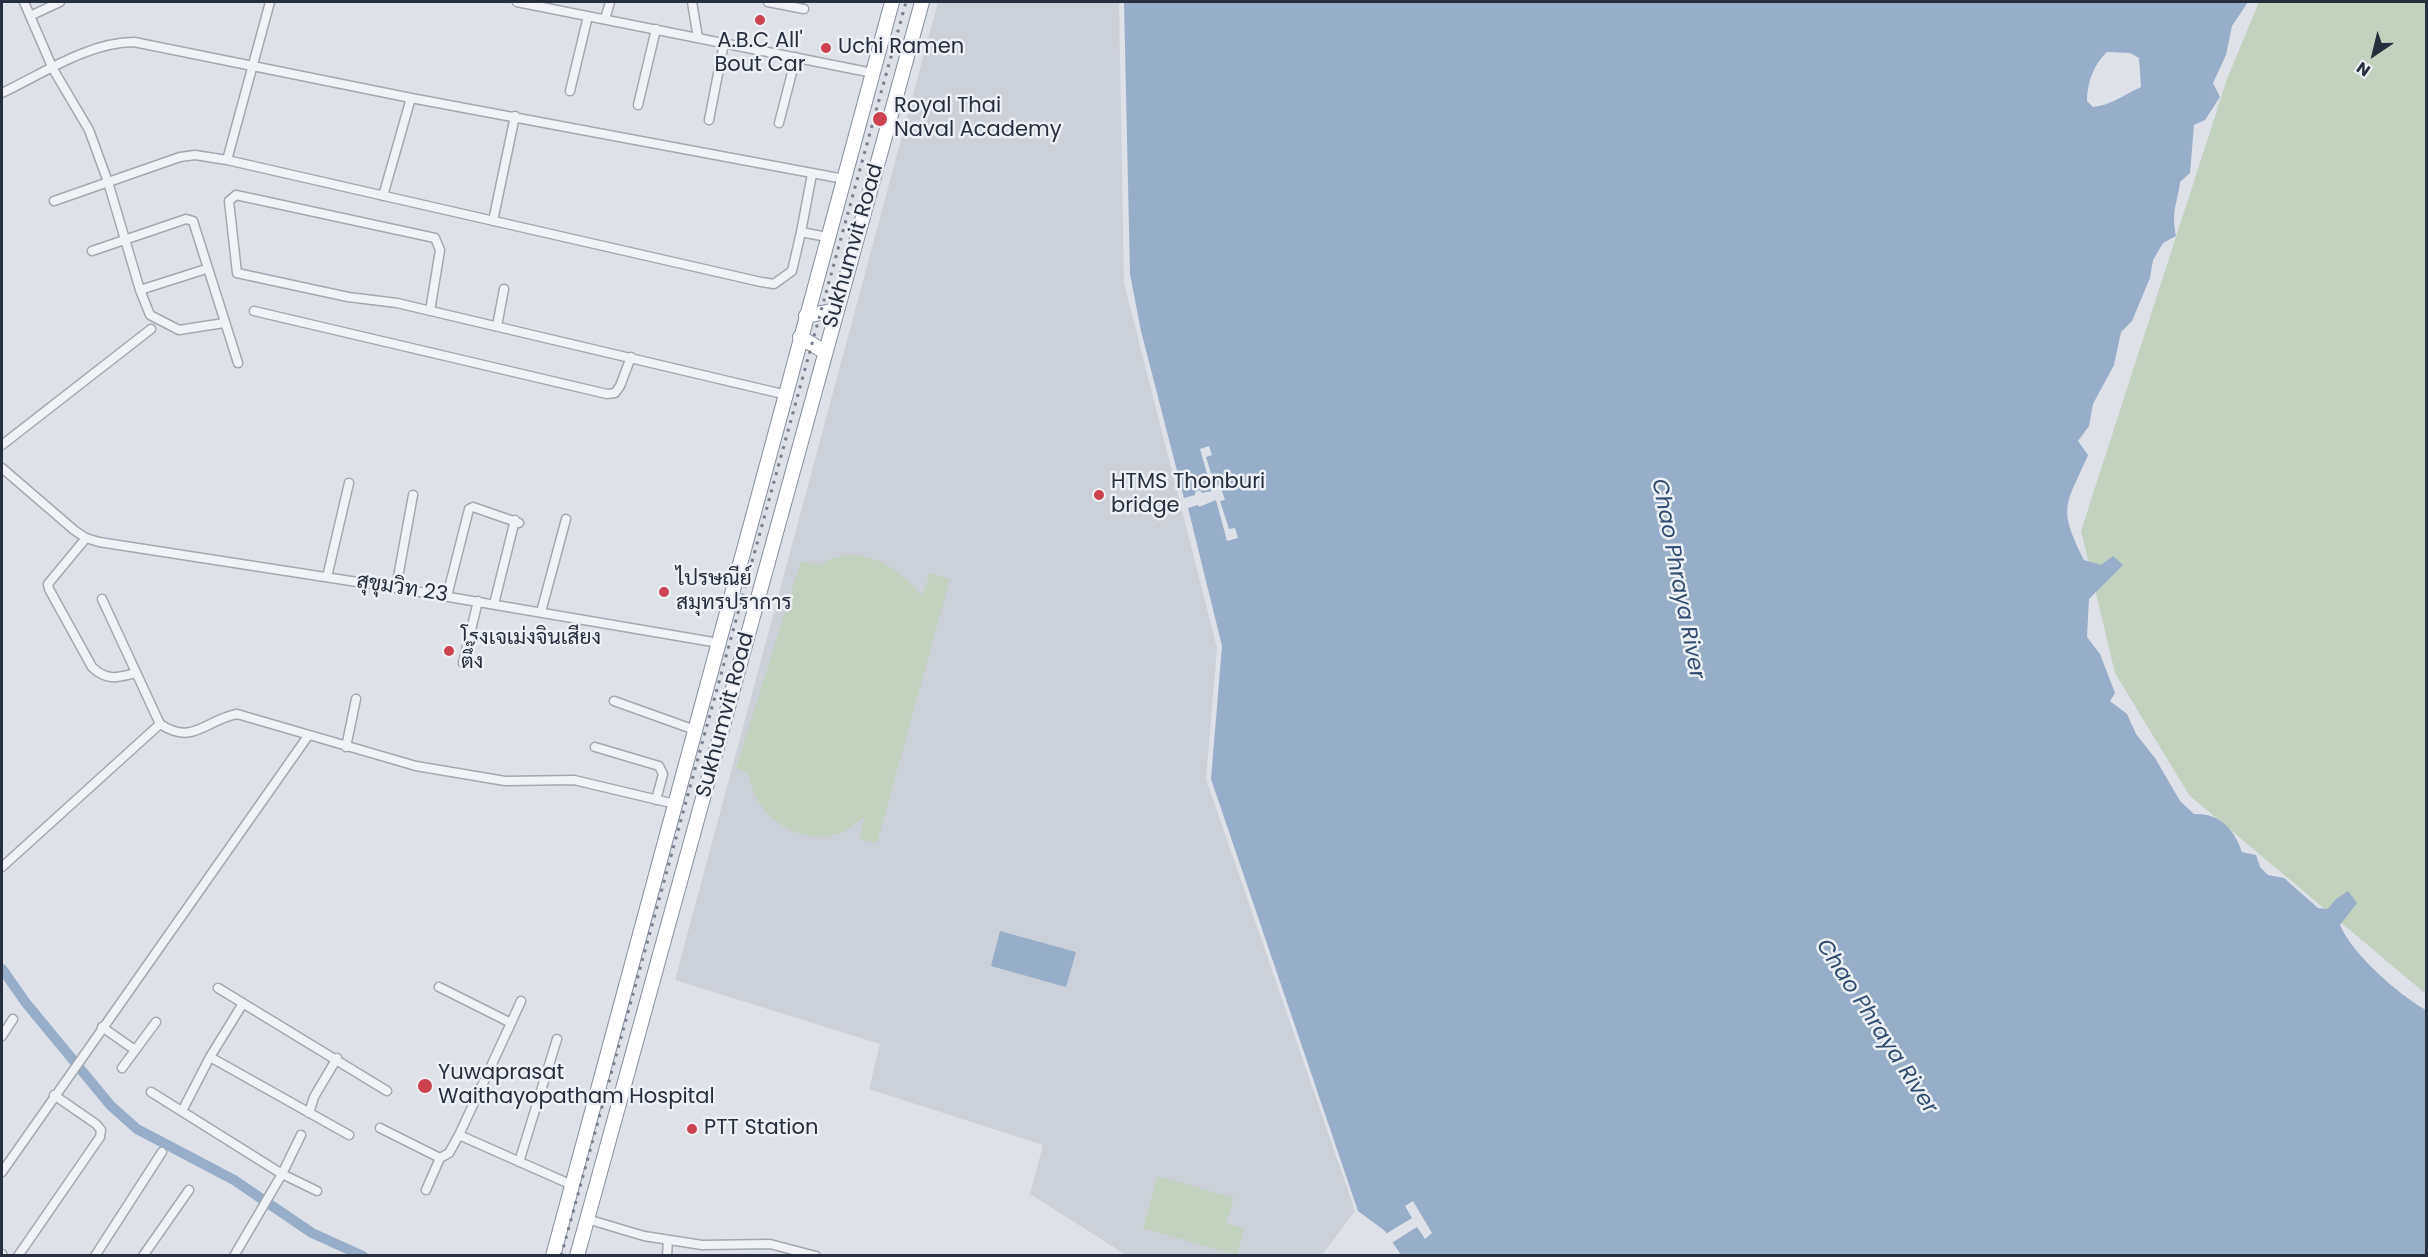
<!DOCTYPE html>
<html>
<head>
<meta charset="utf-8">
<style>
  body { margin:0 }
  #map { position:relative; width:2428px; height:1257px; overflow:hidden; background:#dee1e7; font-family:Poppins,sans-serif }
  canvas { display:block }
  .frame { position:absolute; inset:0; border:3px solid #272e3e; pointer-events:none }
  .north { position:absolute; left:2344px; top:24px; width:60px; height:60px; -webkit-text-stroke:4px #edf0f5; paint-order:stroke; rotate:215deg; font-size:16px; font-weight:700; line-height:24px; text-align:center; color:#272e3e }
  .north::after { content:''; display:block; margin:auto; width:21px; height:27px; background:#272e3e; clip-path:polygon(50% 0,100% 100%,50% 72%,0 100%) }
</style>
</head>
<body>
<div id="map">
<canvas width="2428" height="1257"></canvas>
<div class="frame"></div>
<div class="north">N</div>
</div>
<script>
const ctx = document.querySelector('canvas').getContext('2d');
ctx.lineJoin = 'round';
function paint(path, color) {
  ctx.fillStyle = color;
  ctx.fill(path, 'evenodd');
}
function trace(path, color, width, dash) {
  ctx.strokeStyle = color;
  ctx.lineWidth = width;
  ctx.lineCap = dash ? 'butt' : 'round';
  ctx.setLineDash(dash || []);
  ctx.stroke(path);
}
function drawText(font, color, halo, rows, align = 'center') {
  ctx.font = font + ' Poppins,Sarabun,sans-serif';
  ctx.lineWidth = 5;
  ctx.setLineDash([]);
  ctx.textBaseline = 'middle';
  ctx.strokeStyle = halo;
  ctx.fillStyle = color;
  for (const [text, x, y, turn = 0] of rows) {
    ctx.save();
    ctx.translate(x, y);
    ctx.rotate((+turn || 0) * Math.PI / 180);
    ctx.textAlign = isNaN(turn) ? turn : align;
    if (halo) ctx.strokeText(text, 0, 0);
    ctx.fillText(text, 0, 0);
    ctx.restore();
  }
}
const built = new Path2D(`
  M938 2H1119L1124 283 1217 648 1206 779 1355 1211 1322 1255H1126L1032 1195 1029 1198 1043 1145 869 1089 880 1044 675 980Z`);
const green = new Path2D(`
  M2259 2H2426V994L2189 795 2115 673 2081 531 2227 79Z
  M849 555C881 556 902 572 922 596L930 573 950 579 877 843 859 839 864 817C858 821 852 827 845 831 818 845 779 832 762 807 755 798 751 785 748 773L736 768 801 561 819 565 833 558Z
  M1158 1176 1234 1198 1226 1223 1244 1229 1237 1255 1143 1228Z`);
const water = new Path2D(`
  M1124 2H2248L2232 26 2226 55 2213 83 2220 97 2205 120 2194 125 2190 173 2180 182C2177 206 2171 210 2176 236L2163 243 2153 260 2150 278 2132 321 2121 332 2114 365 2093 404 2089 426 2078 441 2088 455C2066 506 2057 506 2084 560L2101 565 2113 556 2123 565 2089 599 2087 637 2100 654 2115 693 2110 701 2127 714 2136 734 2155 758 2180 801 2194 814C2220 813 2234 829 2242 852L2256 855 2260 867 2268 875 2284 878 2318 908 2328 909 2335 900 2348 891 2357 903 2340 925C2352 954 2399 995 2426 1010V1255H1401L1385 1231 1358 1211 1211 779 1222 646 1188 508 1198 505 1199 507 1216 500 1227 541 1238 538 1235 528 1229 529 1220 501 1225 500 1220 485 1215 486 1206 457 1212 455 1209 446 1200 449 1212 491 1202 493 1200 490 1195 492V495L1184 498 1141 331 1130 274ZM2107 52 2130 53 2139 58 2141 87C2124 95 2111 105 2093 107L2087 101C2087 82 2094 64 2107 52Z
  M1000 931 1076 952 1066 987 991 966Z`);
const pier = new Path2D(`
  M1413 1201 1432 1233 1425 1239 1417 1227 1390 1244 1384 1235 1412 1218 1405 1206Z`);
const canal = new Path2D(`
  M2 969 26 1003 111 1106 137 1129 234 1180 312 1233 363 1256`);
const minor = new Path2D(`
  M24 2 53 69 89 130 108 182 140 290 150 315 179 330 224 323
  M517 2 873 73
  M692 2 698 38
  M768 2 804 9
  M30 16 60 2
  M605 19 610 2
  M570 91 588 16
  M2 93C42 74 89 42 134 42L411 98 844 179
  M638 105 656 29
  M709 120 724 43
  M779 123 796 57
  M227 160 270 2
  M383 196 411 98
  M54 201 180 157 195 155 227 160 761 282 774 284 792 271 801 232 827 237
  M493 221 515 116
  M801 232 812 174
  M92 251 186 219 193 221 238 363
  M140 290 203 270
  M254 311 607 394 615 393 620 386 631 357
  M430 311 440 250 435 238 236 195 229 201 237 273 348 297 397 303 787 395
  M497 326 504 289
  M2 445 151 329
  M2 468 74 530 86 538 99 542 396 588 719 643
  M86 538 48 584 49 589 92 667C107 681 116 678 136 673
  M327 577 349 483
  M396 588 413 495
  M447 596 469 509 473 507 519 523
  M102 599 160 724C193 746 205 720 237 714L416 766 505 781 574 780 675 804
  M494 604 515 520
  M541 612 566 519
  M463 663 478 601
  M614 701 695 730
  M346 747 356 699
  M595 747 659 766 663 774 656 800
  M2 867 160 724
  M439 987 511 1023 459 1135
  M218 988 387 1091
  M511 1023 521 1001
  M102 1027 135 1050
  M2 1036 13 1019
  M210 1057 349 1135
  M122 1068 156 1022
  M151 1092 282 1174 317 1191
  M182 1111 210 1057 242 1005
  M309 1113 314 1097 337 1058
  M380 1128 440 1158 449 1153 459 1135 572 1185
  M519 1162 557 1039
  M2 1172 308 736
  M426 1190 440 1158
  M587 1219 644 1236 702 1245 770 1244 816 1256
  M2 1254 3 1256
  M18 1256 100 1137 101 1130 96 1124 54 1095
  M95 1256 162 1152
  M143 1256 189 1190
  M234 1256 282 1174 301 1135
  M667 1256 668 1240`);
const trunk = new Path2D(`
  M806 316 836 310
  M800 337 825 352
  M553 1256 892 2
  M577 1256 922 2`);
const rail = new Path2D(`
  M561 1256 906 2`);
const markers = [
  [760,20,6,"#cd4251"],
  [826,48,6,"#cd4251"],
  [880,119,8,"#cd4251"],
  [1099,495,6,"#cd4251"],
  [664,592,6,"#cd4251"],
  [449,651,6,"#cd4251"],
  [425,1086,8,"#cd4251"],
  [692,1129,6,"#cd4251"]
];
const poiNames = [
  ["A.B.C All'",760,42,"center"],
  ["Bout Car",760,66,"center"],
  ["Uchi Ramen",838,48],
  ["Royal Thai",894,107],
  ["Naval Academy",894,131],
  ["HTMS Thonburi",1111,483],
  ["bridge",1111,507],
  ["ไปรษณีย์",676,580],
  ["สมุทรปราการ",676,604],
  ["โรงเจเม่งจินเสียง",461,639],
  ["ตึ๊ง",461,663],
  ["Yuwaprasat",438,1074],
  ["Waithayopatham Hospital",438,1098],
  ["PTT Station",704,1129]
];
const streetNames = [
  ["Sukhumvit Road",854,246,-74],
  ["สุขุมวิท 23",402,589,9],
  ["Sukhumvit Road",726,715,-75]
];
const waterNames = [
  ["Chao Phraya River",1677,579,79],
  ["Chao Phraya River",1876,1027,57]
];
paint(built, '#ccd0d9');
paint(green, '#c3d1bf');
paint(water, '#98adc8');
paint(pier, '#dee1e7');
trace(canal, '#98adc8', 10);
trace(minor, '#a3a8b1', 11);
trace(trunk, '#858e9e', 16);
trace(minor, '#f0f2f6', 8);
trace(trunk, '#fff', 14);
trace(rail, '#778091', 3, [3, 6]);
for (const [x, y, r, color] of markers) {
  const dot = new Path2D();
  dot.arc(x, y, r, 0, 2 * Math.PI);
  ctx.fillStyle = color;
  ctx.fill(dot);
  trace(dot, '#edf0f5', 2);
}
drawText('21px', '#272e3e', '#edf0f5', poiNames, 'left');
drawText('21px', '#272e3e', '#edf0f5', streetNames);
drawText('italic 22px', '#314b71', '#edf0f5', waterNames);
</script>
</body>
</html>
